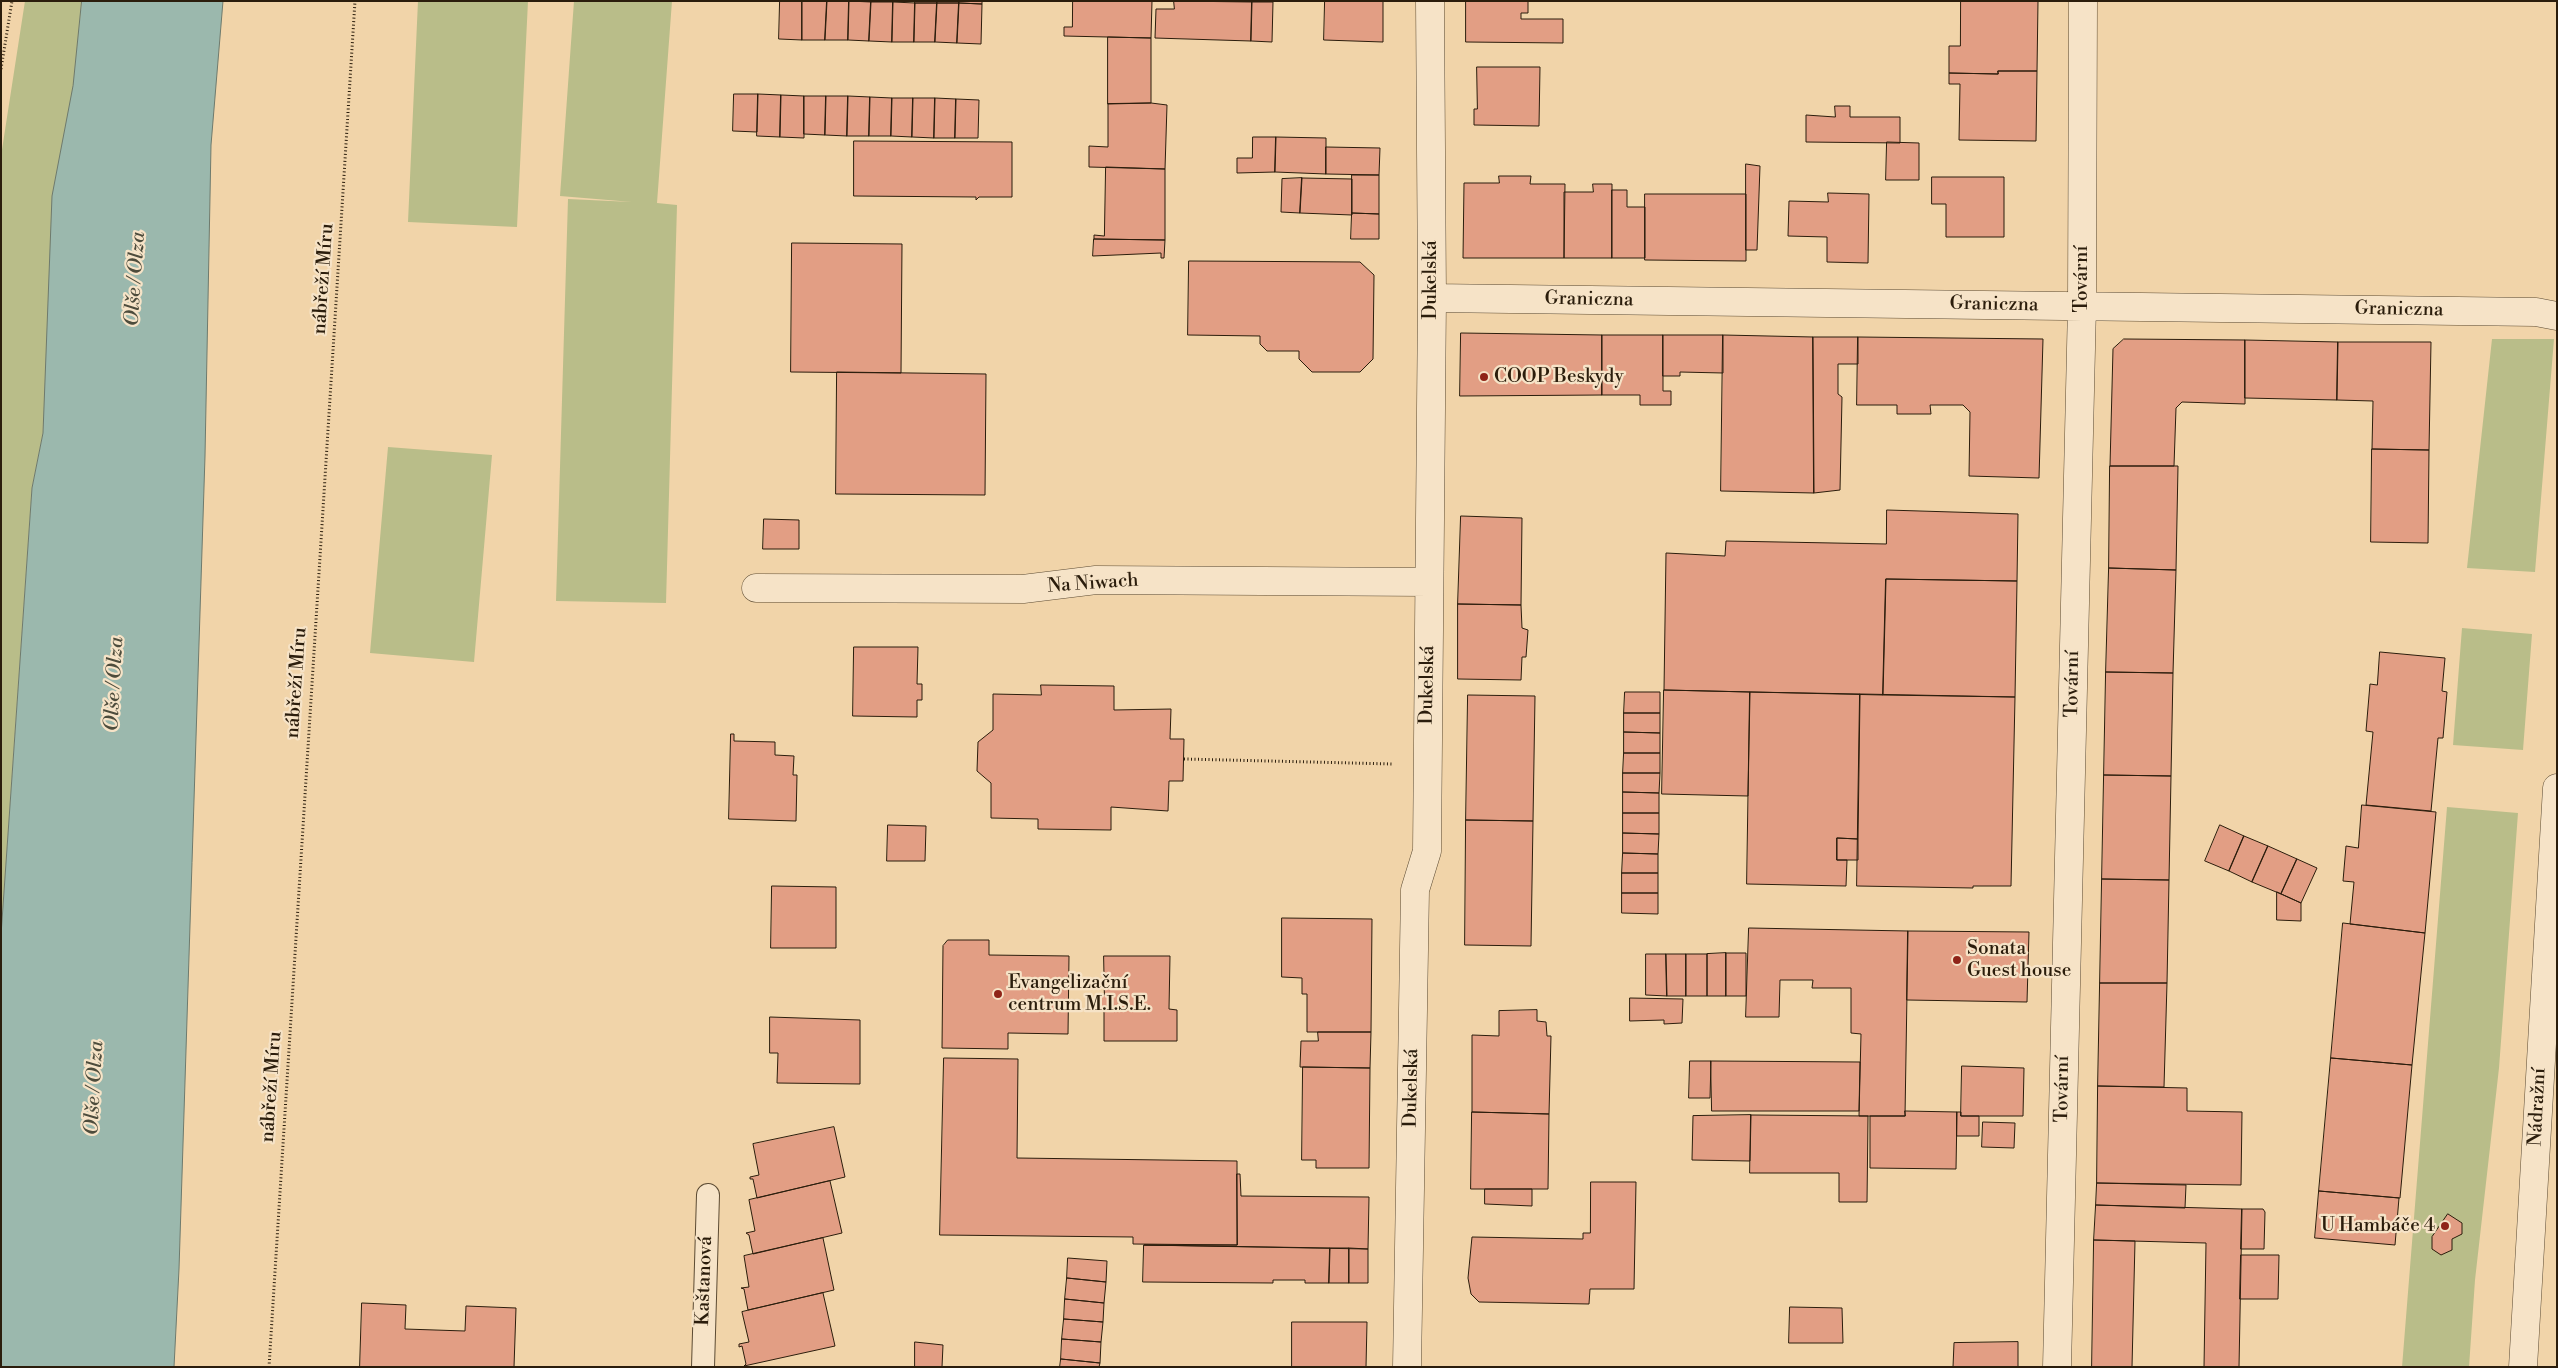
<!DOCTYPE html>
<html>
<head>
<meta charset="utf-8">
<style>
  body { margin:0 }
  #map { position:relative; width:2558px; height:1368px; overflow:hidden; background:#f1d4a9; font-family:"Libre Bodoni",serif }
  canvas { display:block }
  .frame { position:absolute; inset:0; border:2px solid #2b1d0c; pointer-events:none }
</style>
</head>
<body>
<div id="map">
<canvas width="2558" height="1368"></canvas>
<div class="frame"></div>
</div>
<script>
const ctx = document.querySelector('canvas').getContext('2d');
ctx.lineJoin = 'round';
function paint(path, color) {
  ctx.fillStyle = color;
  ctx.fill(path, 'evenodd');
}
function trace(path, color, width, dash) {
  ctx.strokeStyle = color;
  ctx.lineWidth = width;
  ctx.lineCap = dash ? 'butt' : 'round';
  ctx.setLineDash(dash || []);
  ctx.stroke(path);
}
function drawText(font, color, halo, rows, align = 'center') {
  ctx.font = font + ' "Libre Bodoni",serif';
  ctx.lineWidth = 4.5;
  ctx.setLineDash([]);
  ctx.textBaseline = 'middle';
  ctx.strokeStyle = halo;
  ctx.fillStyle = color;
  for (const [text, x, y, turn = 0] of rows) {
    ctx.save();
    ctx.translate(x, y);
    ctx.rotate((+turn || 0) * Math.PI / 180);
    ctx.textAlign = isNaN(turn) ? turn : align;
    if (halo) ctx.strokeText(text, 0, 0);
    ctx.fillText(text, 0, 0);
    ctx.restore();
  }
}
const green = new Path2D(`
  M25 1H82L43 433 32 488 1 935V156Z
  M418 1H528L517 227 408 222Z
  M574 1H672L657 203 677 205 666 603 556 601 568 199 632 202 560 196Z
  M2492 339H2554L2535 572 2467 568Z
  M388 447 492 455 474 662 370 653Z
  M2462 628 2532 634 2523 750 2453 745Z
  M2447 807 2518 813 2499 1068 2475 1280 2469 1367H2402Z`);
const water = new Path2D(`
  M82 1H223L211 145 205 456 179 1269 174 1367H1V935L32 488 43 433 52 196 73 86Z`);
const building = new Path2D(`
  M780 1H802V40L779 39Z
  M802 1H827L825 40H802Z
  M827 1H849L848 40H825Z
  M849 1 871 2 869 41 848 40Z
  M915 1H937V3H915Z
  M937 1H959V3H937Z
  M959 1H982V4L959 3Z
  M1073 1H1152L1151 38 1064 36V27H1072Z
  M1174 1 1252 2 1251 41 1155 38 1156 9H1174Z
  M1325 1H1383V42L1324 40Z
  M1466 1H1528V13H1521V19H1563V43L1466 42Z
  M1961 1H2038L2037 71H1998V74L1949 73V46H1960Z
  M871 2H893L892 42 869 41Z
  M893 2 915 3 914 42H892Z
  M1252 2H1273L1272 42 1251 41Z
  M915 3H937L935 42H914Z
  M937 3H959L957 43 935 42Z
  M959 3 982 4 981 44 957 43Z
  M1108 37 1151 38V103L1108 104Z
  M1477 67H1540L1539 126 1474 125V109H1477Z
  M1998 71H2037L2036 141 1959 140 1960 84H1949V73L1998 74Z
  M734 94H758L757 132 733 131Z
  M758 94 781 95 780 137 757 136Z
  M781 95 804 96V138L780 137Z
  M804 96H826L825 135 804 134Z
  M826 96H848L847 136 825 135Z
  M848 96 870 97 869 136H847Z
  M870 97 892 98 891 136H869Z
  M892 98H913L912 137 891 136Z
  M913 98H935L934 138 912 137Z
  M935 98 956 99 955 138H934Z
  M956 99 979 100 978 138H955Z
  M1151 103 1167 105 1165 169 1089 167V146L1108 147V104Z
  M1835 106H1850V117H1900V143L1806 142V115L1835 117Z
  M1253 137H1276L1275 172 1237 173V158H1252Z
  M1276 137 1326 138V174L1275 172Z
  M854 141 1012 142V197H979L976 200V197L854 196Z
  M1887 142 1919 143V180H1886Z
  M1326 147 1380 148 1379 175 1326 174Z
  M1746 164 1760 166 1757 250H1746Z
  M1106 167 1165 169V240L1094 239V235L1104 236Z
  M1352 175H1379V214L1352 213Z
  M1499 176H1531L1530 184H1565L1564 258H1463L1464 183H1499Z
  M1932 177H2004V237H1946V204H1932Z
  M1302 178 1300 213 1281 212 1282 179Z
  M1302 178 1352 179V215L1300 213Z
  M1593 184H1612V258H1564V192H1593Z
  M1612 190H1627V207H1645V258H1612Z
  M1828 193 1869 194 1868 263 1827 262V237L1788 236 1789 201 1828 202Z
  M1645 194H1746V261L1645 260Z
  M1352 213 1379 214V239H1351Z
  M1094 239 1165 240 1164 258H1161V253L1093 256Z
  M792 243 902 244 901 373 791 372Z
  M1189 261 1360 262 1374 275 1373 359 1360 372H1312L1299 359V351H1267L1260 344V336L1188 335Z
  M1461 333 1602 335V395L1460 396Z
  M1602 335H1663V391H1671V405H1640V395H1602Z
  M1663 335H1723V373L1680 372V376H1663Z
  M1723 335 1813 337 1814 493 1721 491Z
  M1813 337H1858V364H1838V394L1842 397 1840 490 1814 493Z
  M1858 337 2043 339 2039 478 1969 476 1970 412 1963 405H1930L1931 414H1897V405H1857Z
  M2124 339 2245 340V404L2182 402 2176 408 2174 466H2110L2113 349Z
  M2245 340 2338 342 2337 400 2245 398Z
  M2338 342H2431L2429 450 2372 449 2373 401 2337 400Z
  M837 372 986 374 985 495 836 494Z
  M2372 449 2429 450 2428 543 2371 542Z
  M2110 466H2178L2176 570 2109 568Z
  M1887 510 2018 514 2017 581 1886 579 1883 695 1664 690 1666 553 1725 556 1726 541 1886 544Z
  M1461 516 1522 518 1521 605 1458 604Z
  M764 519 799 520V549H763Z
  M2109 568 2176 570 2173 673 2106 672Z
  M1886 579 2017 581 2015 697 1883 695Z
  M1458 604 1521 605 1522 628 1528 630 1526 657H1522L1521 680 1458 679Z
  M854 647H918L917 684H922V700H917V717L853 716Z
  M2380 652 2445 658 2442 691 2447 692 2443 738H2438L2431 811 2366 805 2373 732 2366 731 2370 684 2377 685Z
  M2106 672 2173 673 2171 776 2104 775Z
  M1041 685 1114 686V710L1171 709 1170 739H1184L1183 781H1169L1168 811 1111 807V830L1038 829V819L991 818V783L977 771 978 742 993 730V694L1041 695Z
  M1664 690 1750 692 1748 796 1662 794Z
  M1625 692H1660V713H1624Z
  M1750 692 1860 694 1858 839 1837 838V860H1847L1846 886 1747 884Z
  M1860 694 2015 697 2011 886H1973V888L1857 886Z
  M1468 695 1535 696 1533 821 1466 820Z
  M1624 713H1660V733L1624 732Z
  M1624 732 1660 733V753H1624Z
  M731 734H734V741L775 742V755L794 756 793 775H797L796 821 729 819Z
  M1624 753H1660V773H1623Z
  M1623 773H1660L1659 793 1623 792Z
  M2104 775 2171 776 2169 880 2102 879Z
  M1623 792 1659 793V813H1623Z
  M2362 805 2436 812 2425 933 2350 924 2354 882 2343 881 2346 846 2358 848Z
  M1623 813H1659V834L1623 833Z
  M1466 820 1533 821 1531 946 1465 945Z
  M888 825 926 826 925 861H887Z
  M2220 825 2244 836 2229 871 2205 861Z
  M1623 833 1659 834 1658 854 1623 853Z
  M2244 836 2268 846 2252 882 2229 871Z
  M1837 838 1858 839V860H1837Z
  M2268 846 2297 859 2281 894 2252 882Z
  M1623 853 1658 854V873H1622Z
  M2297 859 2317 868 2301 903 2281 894Z
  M1622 873H1658V893H1622Z
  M2102 879 2169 880 2167 983H2100Z
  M772 886 836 887V948H771Z
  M2277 892 2301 903V921L2277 920Z
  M1622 893H1658V914L1622 913Z
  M1282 918 1372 919 1371 1032H1307V994H1302V978L1282 977Z
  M2343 923 2425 933 2412 1065 2331 1058Z
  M1749 928 1908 931 1905 1116H1859L1861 1034 1851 1033V988H1812L1813 980H1780L1779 1017H1746Z
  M1908 931 2029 932 2027 1002 1907 1000Z
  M948 940H989V955L1069 956 1068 1034 1008 1033V1049L942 1048 943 946Z
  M1726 953V996H1707V954Z
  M1726 953H1746V996H1726Z
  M1646 954H1666L1667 996 1646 995Z
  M1666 954H1686V996H1667Z
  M1686 954H1707V996H1686Z
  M1104 956H1170L1169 1009 1177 1010V1041H1104V1010H1096V994L1104 995Z
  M2100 983H2167L2164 1087 2098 1086Z
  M1630 998 1683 999 1682 1023 1664 1024V1020L1630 1021Z
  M1537 1010V1021L1546 1022 1547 1036H1551L1549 1114 1472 1112V1035L1499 1036V1011Z
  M770 1017 860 1020V1084L777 1083 778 1053H770Z
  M1318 1032H1371L1370 1068 1300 1067 1301 1041H1318Z
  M944 1058 1018 1059 1017 1158 1237 1161V1245L1133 1244V1237L940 1235Z
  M2331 1058 2412 1065 2400 1198 2319 1191Z
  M1690 1061H1711L1710 1098H1689Z
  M1711 1061 1860 1062 1859 1111H1712Z
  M1962 1066 2024 1068 2023 1116H1961Z
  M1303 1067 1370 1068 1369 1168H1316V1160H1302Z
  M2098 1086 2187 1088V1111L2242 1112 2241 1185 2097 1183Z
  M1905 1111 1957 1112 1956 1169 1870 1168V1116H1905Z
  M1472 1112 1549 1114 1548 1189H1471Z
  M1957 1112H1961V1116H1979V1136H1957Z
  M1751 1115 1868 1116 1867 1202H1839V1173H1750Z
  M1751 1115 1750 1161 1692 1160 1693 1116Z
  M1983 1122 2015 1123 2014 1148 1982 1147Z
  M834 1127 845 1177 757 1198 753 1179H750V1177L759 1175 753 1144Z
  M1237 1174H1240L1241 1196 1369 1197 1368 1249 1144 1245H1237Z
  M830 1181 842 1233 753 1254 749 1235 746 1233 755 1231 749 1200Z
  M1591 1182H1636L1634 1289H1590L1589 1304 1479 1302 1471 1294 1468 1278 1472 1237 1583 1239V1233H1590Z
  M2097 1183 2186 1185 2185 1208 2096 1205Z
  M1485 1189H1532V1206L1485 1204Z
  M2319 1191 2399 1198 2395 1245 2315 1238Z
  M2096 1205 2242 1209 2239 1367H2204L2206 1243 2094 1240Z
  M2242 1209H2263L2265 1212 2264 1249H2241Z
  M2448 1214 2462 1223V1234L2452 1239V1250L2441 1255 2432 1249V1237Z
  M823 1238 834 1290 748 1310 744 1289 741 1288 749 1287 744 1256Z
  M2094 1240 2135 1241 2132 1367H2092Z
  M1144 1245 1330 1248 1329 1283H1305V1280H1273V1283L1143 1282Z
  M1330 1248H1349V1283H1329Z
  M1349 1248 1368 1249V1283H1349Z
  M2241 1255H2279L2278 1299H2240Z
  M1068 1258 1107 1261 1106 1282 1067 1278Z
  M1067 1278 1106 1282 1104 1303 1065 1299Z
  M823 1293 835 1346 744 1366 746 1364 742 1346 739 1347V1344L749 1342 742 1312Z
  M1065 1299 1104 1303 1103 1322 1064 1319Z
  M362 1303 406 1305 405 1329 465 1331 466 1306 516 1308 514 1367H360Z
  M1790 1307 1842 1308 1843 1343H1789Z
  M1064 1319 1103 1322 1101 1342 1062 1339Z
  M1292 1322H1367L1366 1367H1292Z
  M1062 1339 1101 1342 1100 1363 1061 1359Z
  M915 1342 943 1345 942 1367H915Z
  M2018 1342V1367H1953L1954 1343Z
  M1061 1359 1100 1363 1099 1367H1060Z`);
const path = new Path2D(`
  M1 69 12 1
  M1184 759 1393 764
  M269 1367 355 1`);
const lane = new Path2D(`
  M703 1367 708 1195`);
const street = new Path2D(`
  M1432 298 2536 312 2557 316
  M756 588 1023 589 1096 580 1429 582
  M1407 1367 1415 890 1427 851 1432 298 1430 1
  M2057 1367 2082 306 2083 1
  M2523 1367 2557 788`);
const markers = [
  [1484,377,5,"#8f2418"],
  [1957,960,5,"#8f2418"],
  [998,994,5,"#8f2418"],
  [2445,1226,5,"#8f2418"]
];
const streetNames = [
  ["nábřeží Míru",324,279,-86],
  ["Tovární",2082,279,-90],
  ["Dukelská",1431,280,-90],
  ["Graniczna",1589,300,1],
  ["Graniczna",1994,305,1],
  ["Graniczna",2399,310,1],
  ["Na Niwach",1093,584,-4],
  ["nábřeží Míru",297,683,-86],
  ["Tovární",2073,684,-89],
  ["Dukelská",1428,685,-89],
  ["nábřeží Míru",272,1087,-86],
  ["Dukelská",1412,1088,-89],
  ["Tovární",2063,1089,-89],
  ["Nádražní",2538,1107,-87],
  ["Kaštanová",705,1281,-88]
];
const poiNames = [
  ["COOP Beskydy",1494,377],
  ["Sonata",1967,949],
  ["Guest house",1967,971],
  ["Evangelizační",1008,983],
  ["centrum M.I.S.E.",1008,1005],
  ["U Hambáče 4",2435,1226,"right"]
];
const waterNames = [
  ["Olše / Olza",136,279,-86],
  ["Olše / Olza",115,684,-87],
  ["Olše / Olza",95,1088,-87]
];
paint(green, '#b9bd89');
paint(water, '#9bb8ad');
trace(water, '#6e7a6d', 1);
paint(building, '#e29e84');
trace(building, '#2b1d0c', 1);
trace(lane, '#5c4b33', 24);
trace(street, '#5c4b33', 29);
trace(path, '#2b1d0c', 3, [1, 2.5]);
trace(lane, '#f6e3c7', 22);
trace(street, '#f6e3c7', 28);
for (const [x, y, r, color] of markers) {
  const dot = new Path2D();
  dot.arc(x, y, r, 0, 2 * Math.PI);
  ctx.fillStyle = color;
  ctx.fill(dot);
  trace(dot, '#f6e3c7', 2);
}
drawText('19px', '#2b1d0c', '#f6e3c7', streetNames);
drawText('19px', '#2b1d0c', '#f6e3c7', poiNames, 'left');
drawText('italic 20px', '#4d4c3c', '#f6e3c7', waterNames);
</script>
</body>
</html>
